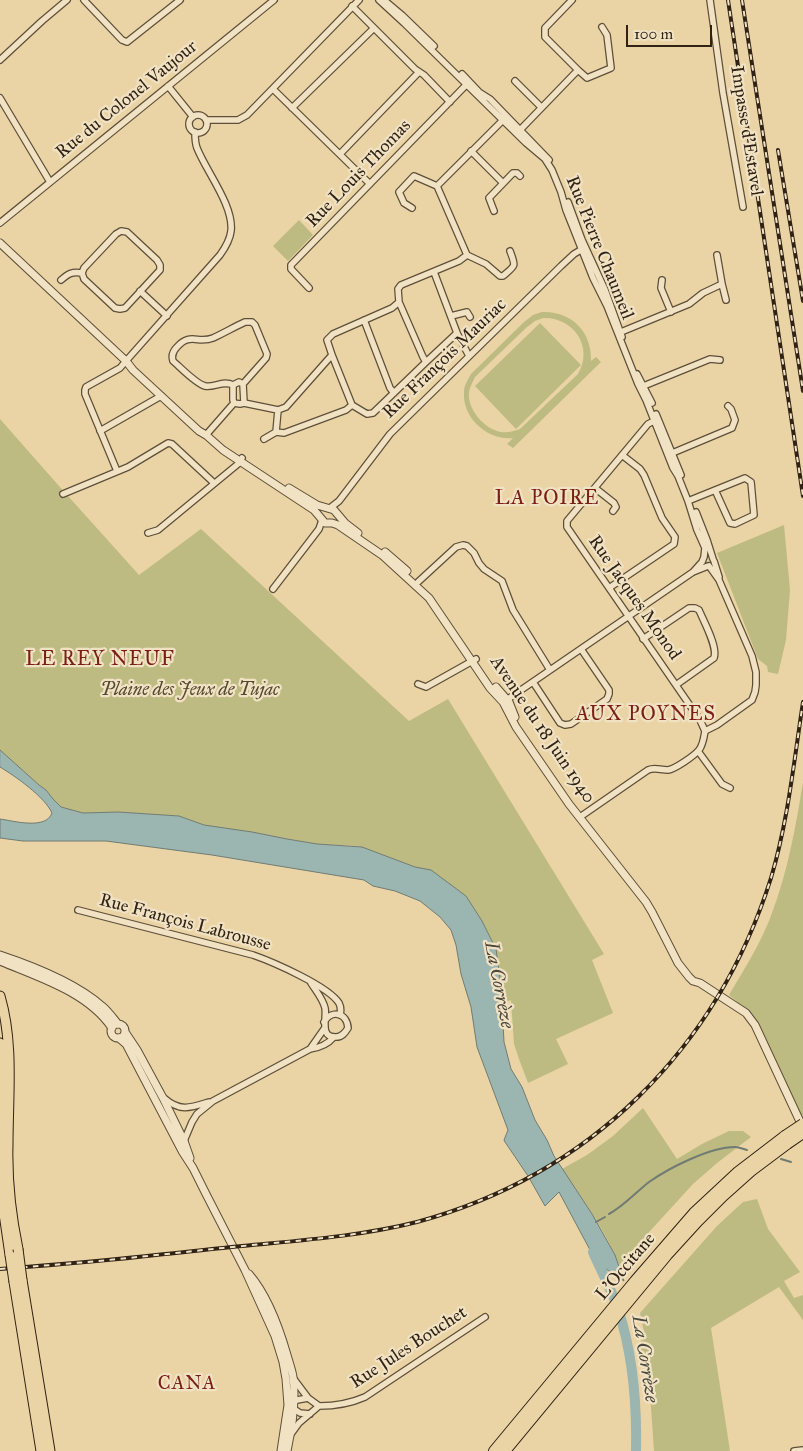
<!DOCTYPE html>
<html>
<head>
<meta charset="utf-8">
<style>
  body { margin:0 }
  #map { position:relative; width:803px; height:1451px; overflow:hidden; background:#ead3a4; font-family:"IM FELL Great Primer",serif }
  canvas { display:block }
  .scale { position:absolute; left:626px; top:25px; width:86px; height:22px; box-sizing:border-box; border:2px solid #302315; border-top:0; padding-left:6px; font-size:15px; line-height:18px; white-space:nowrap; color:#302315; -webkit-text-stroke:4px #f1e2c4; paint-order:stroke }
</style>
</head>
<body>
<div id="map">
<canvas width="803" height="1451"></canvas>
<div class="scale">100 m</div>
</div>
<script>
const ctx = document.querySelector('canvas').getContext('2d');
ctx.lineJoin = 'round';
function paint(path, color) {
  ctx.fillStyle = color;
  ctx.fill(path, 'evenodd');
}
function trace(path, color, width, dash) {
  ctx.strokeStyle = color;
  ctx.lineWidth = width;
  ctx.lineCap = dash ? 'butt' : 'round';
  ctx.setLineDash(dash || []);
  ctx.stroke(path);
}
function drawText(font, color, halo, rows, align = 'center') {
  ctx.font = font + ' "IM FELL Great Primer",serif';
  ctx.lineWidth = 4.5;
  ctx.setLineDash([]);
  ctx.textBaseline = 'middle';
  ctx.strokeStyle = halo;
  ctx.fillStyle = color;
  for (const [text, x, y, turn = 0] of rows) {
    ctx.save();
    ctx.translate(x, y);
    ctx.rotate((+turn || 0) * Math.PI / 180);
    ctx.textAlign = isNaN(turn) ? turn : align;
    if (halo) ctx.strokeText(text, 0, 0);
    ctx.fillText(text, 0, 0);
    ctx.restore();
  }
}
const green = new Path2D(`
  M299 220 313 235 288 261 273 246Z
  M542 312C572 311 592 332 591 361L596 357 601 362 513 448 507 444 513 438C488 441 462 418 464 392 464 385 468 380 471 374L524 322 533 315ZM543 318C574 317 594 347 578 374L520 429C514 431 508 433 501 432 484 429 467 409 469 392 470 386 473 382 475 377L527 327 535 321Z
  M540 323 581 365 516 429 475 386Z
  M0 419 59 486 139 575 201 529 409 721 448 699 604 954 592 960 613 1013 556 1039 568 1064 528 1083 519 1059 514 1044 511 1000 502 1004 496 948 482 921 466 896 431 871 415 867 358 846 317 844 287 839 267 835 204 825 179 816 118 812 83 813 61 807 53 799 46 790 39 785 0 750Z
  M784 525 790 590 786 640 778 674 768 672 767 666 758 659 717 553Z
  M803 782V1115L801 1117C783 1077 764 1021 729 995 745 968 762 941 772 913 788 871 796 825 803 782Z
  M643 1108 677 1159 702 1144 729 1131H743L751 1137 717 1163 693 1184 619 1265C606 1231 583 1200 562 1169L587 1155 613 1136Z
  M757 1199 768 1229 800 1272 784 1281 794 1298 803 1295V1320L779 1287 711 1328 730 1451H654L649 1378 639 1343 645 1337 640 1313 717 1226 743 1202Z`);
const water = new Path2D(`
  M0 750 39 785 46 790 53 799 61 807 83 813 118 812 179 816 204 825 252 832 287 839 317 844 362 847 415 867 431 870 466 896 482 921 496 949 501 986 504 1042 511 1069 522 1087 535 1120 547 1140 554 1156 592 1214 615 1255 624 1281 597 1263 559 1192 545 1206 528 1176 505 1142 504 1140 508 1130 477 1047 471 1007 461 974 456 945 451 930 440 917 420 901 395 891 373 886 364 880 212 855 106 841H23L0 838V819C14 821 46 830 52 813 45 797 15 776 0 767Z`);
const stream = new Path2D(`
  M781 1159 791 1162
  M609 1214C624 1206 635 1193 649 1182 669 1168 710 1147 735 1147 739 1147 743 1149 747 1150
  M596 1222 605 1217`);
const river = new Path2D(`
  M593 1252C601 1271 612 1290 618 1309 633 1354 637 1404 636 1451`);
const minor = new Path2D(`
  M84 0 122 40 127 42 180 0
  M379 0 404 23 526 143 545 159 552 170 561 192 566 210 572 225 593 278 607 306 638 384 646 400 673 468 678 476 688 501 697 530 705 548 704 557 702 562 693 572
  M384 0 402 15 434 46
  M710 0 723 93 743 207
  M352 6 415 69 424 75 450 102
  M0 60 42 21 67 0
  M578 70 587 78 611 68 607 35 602 27
  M462 74 479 92 490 99 549 160
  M515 81 541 107
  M168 86 193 117
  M273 89 370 184
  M0 98 50 182
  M292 108 374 28
  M189 124a9 9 0 1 1 18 0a9 9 0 1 1-18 0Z
  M207 120H238L247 115 359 0
  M521 129 578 70 545 37V28L572 0
  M471 151 503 183
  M340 154 419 72
  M437 186 503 120
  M568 202 582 240 605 290 622 337
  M494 211 489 198 513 173H517L520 176
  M0 223 274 0
  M121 231 127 232 157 260 160 265V270L125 308 120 309 115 308 84 279 82 273 84 268 116 234Z
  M467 255 486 264 500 276H503C516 265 516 267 510 251
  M434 272 457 333 469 356
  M61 280C68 274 72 271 82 273
  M662 280 661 288 671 312
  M722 284 726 300
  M309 288 291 269V265L468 83
  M140 291 167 316
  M399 302 423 357 426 362
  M451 316 467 312 470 317
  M364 320 390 388 394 393
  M245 322H252L255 325 267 354 266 358 243 384 239 382 233 385C223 380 214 388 205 386 196 384 180 367 173 361 171 355 173 351 177 347 190 332 198 344 213 338 224 333 234 327 245 322Z
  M621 332 689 304 703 293 722 284 717 255
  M332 355 352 405 367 414 373 413 426 362 457 333
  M637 374 652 403
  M243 384 244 403
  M233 385V400L234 403
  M641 387 710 359 720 360
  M234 403 240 404 244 403 278 410 286 407 332 355 327 340 333 334 392 308 399 302 398 289 401 285 459 261 467 255 437 186 414 176 399 192 404 203 412 208
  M656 414 681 475
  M658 419 648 424 567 521V527L700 720 705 731
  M100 431 161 396
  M276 432 278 410
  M206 435 234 403
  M264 439 276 432 284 433 346 410 352 405
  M670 454 732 428 735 420 731 409 728 406
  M117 471 85 394V390L86 387 120 368 126 361 220 255C225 248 230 240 231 231 234 206 206 171 197 148 195 143 195 137 195 132
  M595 488 614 503 616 507 613 511
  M63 494 128 467 168 443 172 444 214 483
  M688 501 745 478 751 482 754 515 735 524 730 523 715 490
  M330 508 339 501 390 434 561 266 574 254 584 248
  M696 512 707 540 713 559
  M148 533 158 530 238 464 242 458
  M714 561 719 577
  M418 582 456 547 463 545 467 546 474 553 479 563 484 569 502 581 513 610 550 670
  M609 588 674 544 675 537 662 518 644 475 640 469 622 455
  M273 589 319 529 322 520
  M643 639 689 608H695L699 610C704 622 718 647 714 658L676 685
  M533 682 560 723 565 725 571 724 607 699 609 694V690L581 649
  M418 684 426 687 476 659
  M505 701 693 572 708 566
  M698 751 722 784 730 788
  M580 817 648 770C655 767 660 770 668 770 675 769 694 756 699 750 703 745 704 737 705 731L717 725 752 700 755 692 756 685V672L752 656 719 580 709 566
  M78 910 253 955C273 962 328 986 339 1003 341 1007 341 1011 340 1015
  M311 983C316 991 323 999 325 1008 327 1018 319 1038 336 1037 342 1037 345 1033 348 1028 347 1013 332 1009 324 1022
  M310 1049 324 1029
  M164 1098C180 1112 190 1108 209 1102
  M184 1141 192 1122 197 1114 213 1101 310 1049C318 1048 328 1044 334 1037
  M308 1398 297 1400 288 1405 300 1413 310 1414
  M319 1406C336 1406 349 1404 365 1397L485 1317
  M291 1434 299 1423 319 1406 308 1398 293 1378
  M794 1451 803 1450`);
const tertiary = new Path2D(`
  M0 243 126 361 133 370 199 431 206 435 223 450 314 510 325 523H332L338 525 382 555 429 598 490 688 503 702 516 727 569 804 646 902 652 912 678 963 689 977 693 981 700 983 746 1013 755 1025 803 1128
  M289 488 317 505 334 510 345 523 358 533
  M385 552 407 571
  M496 687 509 702 515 717
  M0 955C33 966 76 983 102 1006 108 1011 113 1018 118 1024
  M0 961C38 977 88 992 112 1028
  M111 1031a7 7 0 1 1 14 0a7 7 0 1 1-14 0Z
  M125 1032 137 1050 163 1098 184 1141 190 1158
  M119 1038 126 1044 182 1151 193 1168 206 1194 245 1270 275 1336 283 1362 286 1379 288 1405 281 1451
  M249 1274C268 1296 279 1327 287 1355 289 1362 292 1370 293 1377 296 1401 292 1428 287 1451`);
const trunk = new Path2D(`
  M0 996C14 1044 8 1095 8 1145 7 1180 11 1215 18 1249
  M0 1043 2 1061 1 1175 3 1207 10 1255
  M22 1280 50 1451
  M14 1282 41 1451`);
const motorway = new Path2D(`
  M494 1451 635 1281 694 1213 738 1172 785 1136
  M505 1451 667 1255 698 1221 723 1196 751 1171 787 1144`);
const rail = new Path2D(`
  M728 0 803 496
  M742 0 803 391
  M778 150 803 301
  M0 1269C52 1265 104 1261 156 1255 179 1253 201 1250 223 1248 288 1241 353 1238 417 1222 590 1175 717 1049 771 878 788 821 794 761 803 702`);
const trunkBridge = new Path2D(`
  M18 1249 22 1280
  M10 1255 14 1282`);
const motorwayBridge = new Path2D(`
  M785 1136 803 1124
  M787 1144 803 1133`);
const streetNames = [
  ["Rue du Colonel Vaujour",127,100,-39],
  ["Impasse d'Estavel",746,131,81],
  ["Rue Louis Thomas",359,174,-46],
  ["Rue Pierre Chaumeil",599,248,68],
  ["Rue François Mauriac",445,359,-44],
  ["Rue Jacques Monod",634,598,55],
  ["Avenue du 18 Juin 1940",542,730,56],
  ["Rue François Labrousse",185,923,15],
  ["L'Occitane",626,1267,-50],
  ["Rue Jules Bouchet",409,1348,-33]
];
const parkNames = [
  ["Plaine des Jeux de Tujac",190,691]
];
const waterNames = [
  ["La Corrèze",498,985,79],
  ["La Corrèze",644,1359,81]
];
const neighbourhoodNames = [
  ["CANA",187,1384]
];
const quarterNames = [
  ["LA POIRE",547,499],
  ["LE REY NEUF",100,660],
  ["AUX POYNES",646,715]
];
paint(green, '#bdbb82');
paint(water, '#9bb6b1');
trace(water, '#707b73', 1);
trace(stream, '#707b73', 2);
trace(river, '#9bb6b1', 10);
trace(minor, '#5e4f39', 8);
trace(tertiary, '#5e4f39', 9);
trace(trunk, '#302315', 11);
trace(motorway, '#302315', 12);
trace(minor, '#f1e2c4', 5.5);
trace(tertiary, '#f1e2c4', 7);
trace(trunk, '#ead3a4', 9);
trace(motorway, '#ead3a4', 10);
trace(rail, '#302315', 4);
trace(rail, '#f1e2c4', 2, [5.5]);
trace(trunkBridge, '#302315', 11, []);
trace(motorwayBridge, '#302315', 12, []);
trace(trunkBridge, '#ead3a4', 9);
trace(motorwayBridge, '#ead3a4', 10);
drawText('18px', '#302315', '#f1e2c4', streetNames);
drawText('italic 18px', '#534930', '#f1e2c4', parkNames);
drawText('italic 19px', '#4b483c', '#f1e2c4', waterNames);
ctx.letterSpacing = '1px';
drawText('19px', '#7a1f14', '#f1e2c4', neighbourhoodNames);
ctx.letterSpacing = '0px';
ctx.letterSpacing = '1px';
drawText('20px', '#7a1f14', '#f1e2c4', quarterNames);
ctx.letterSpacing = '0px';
</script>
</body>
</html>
